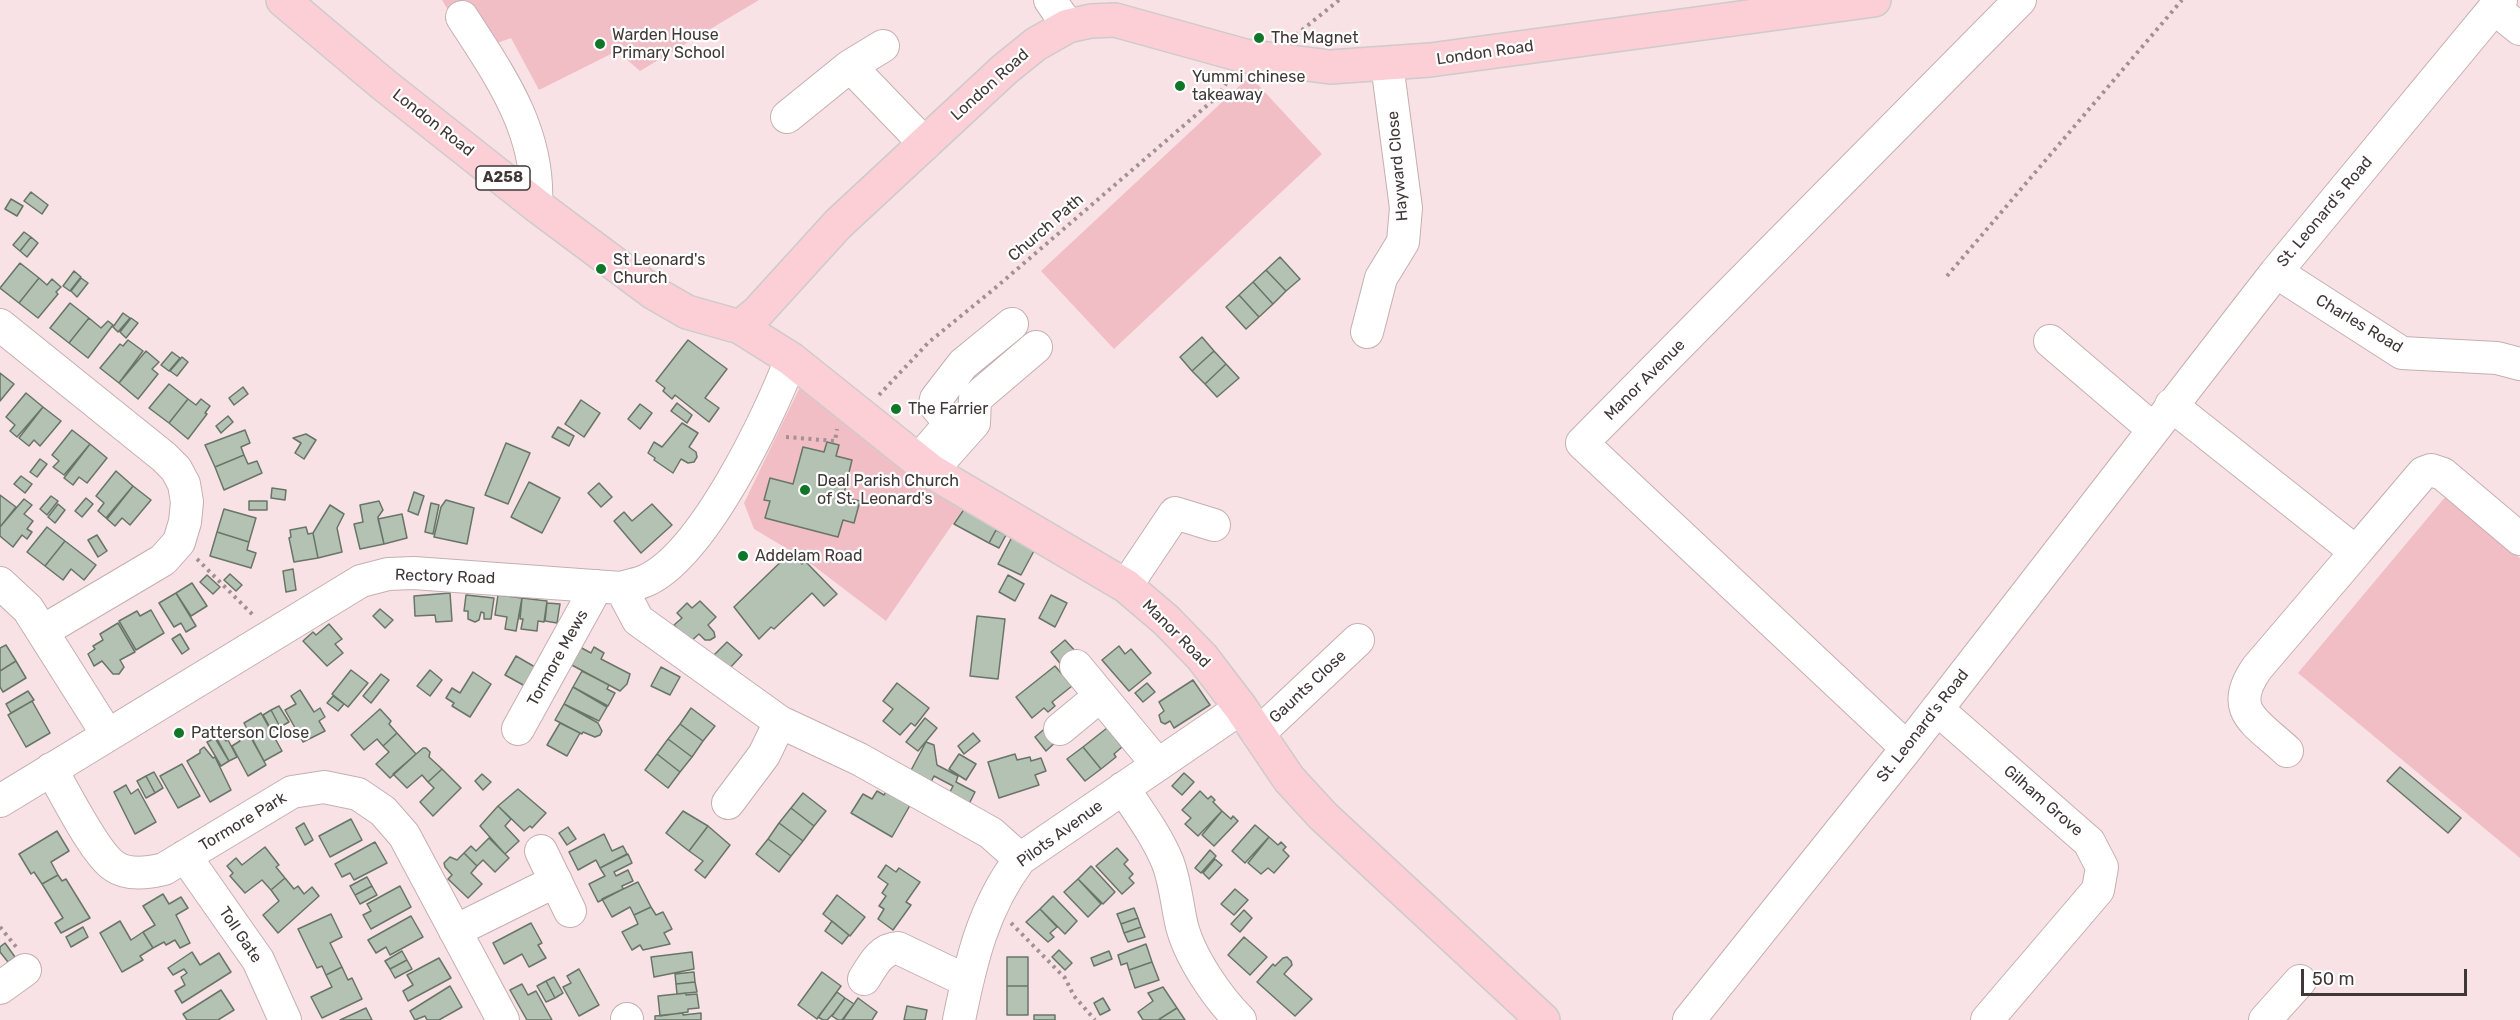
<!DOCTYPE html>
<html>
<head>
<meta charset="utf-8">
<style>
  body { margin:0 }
  #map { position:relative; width:2520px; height:1020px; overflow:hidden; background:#f9e2e5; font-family:Rubik,sans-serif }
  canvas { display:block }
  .scale { position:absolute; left:2301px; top:969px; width:166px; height:27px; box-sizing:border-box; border:3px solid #403738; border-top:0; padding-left:8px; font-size:18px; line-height:21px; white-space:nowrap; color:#403738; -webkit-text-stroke:4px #fff; paint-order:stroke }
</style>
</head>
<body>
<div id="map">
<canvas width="2520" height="1020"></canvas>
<div class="scale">50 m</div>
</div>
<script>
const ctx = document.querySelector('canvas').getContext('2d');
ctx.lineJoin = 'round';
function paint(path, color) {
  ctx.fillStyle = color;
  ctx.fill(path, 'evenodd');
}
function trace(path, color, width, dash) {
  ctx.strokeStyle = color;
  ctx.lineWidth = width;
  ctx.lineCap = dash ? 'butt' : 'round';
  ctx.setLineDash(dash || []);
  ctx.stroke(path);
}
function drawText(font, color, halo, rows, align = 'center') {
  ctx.font = font + ' Rubik,sans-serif';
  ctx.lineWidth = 4.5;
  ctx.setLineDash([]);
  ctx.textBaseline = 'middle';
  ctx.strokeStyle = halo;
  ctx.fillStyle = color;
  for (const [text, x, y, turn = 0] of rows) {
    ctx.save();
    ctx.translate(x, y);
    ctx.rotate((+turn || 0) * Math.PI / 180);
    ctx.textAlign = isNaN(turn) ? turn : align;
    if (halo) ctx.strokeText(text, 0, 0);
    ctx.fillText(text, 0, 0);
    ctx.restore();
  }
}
const green = new Path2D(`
  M442 0H759L640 71 617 51 539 90 511 38 473 52Z
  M1250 76 1322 154 1114 349 1041 271Z
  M801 385 965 506 886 621 806 560 754 529 744 503Z
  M2446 496 2520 558V858L2298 673Z`);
const building = new Path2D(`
  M31 192 48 205 42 214 24 201Z
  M11 199 23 206 17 216 5 209Z
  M24 232 31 237 20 251 13 245Z
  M31 237 38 243 27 257 20 251Z
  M1280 257 1300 279 1286 291 1266 270Z
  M20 263 39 278 19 303 0 288Z
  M1266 270 1286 291 1273 304 1253 282Z
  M74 271 81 277 70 291 63 286Z
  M39 278 47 285 52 279 61 287 56 292 58 294 38 318 19 303Z
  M81 278 88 283 77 297 71 291Z
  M1253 282 1273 304 1259 317 1239 295Z
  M1239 295 1259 317 1246 329 1226 307Z
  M70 303 89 318 69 343 50 328Z
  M123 313 130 318 118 332 113 327Z
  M89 318 101 328 108 321 113 325 88 358 69 343Z
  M131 318 138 323 126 338 120 332Z
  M1202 337 1214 351 1192 371 1180 357Z
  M128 340 143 351 119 383 100 368 120 344 123 346Z
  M688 340 727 369 705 398 719 408 709 422 675 395 672 399 663 391 665 388 656 381Z
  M146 351 159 362 152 369 158 374 138 399 119 383Z
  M1214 351 1226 364 1205 384 1192 371Z
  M172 352 180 358 169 371 161 365Z
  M182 357 188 362 177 376 170 371Z
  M1226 364 1239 378 1217 397 1205 384Z
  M0 373 14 384 0 401Z
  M169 384 188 399 169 423 149 408Z
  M243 387 248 394 234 405 229 398Z
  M26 393 43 407 17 437 10 431 15 425 6 417Z
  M188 399 196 405 201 399 210 406 205 413 207 414 188 439 169 423Z
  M581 400 600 413 584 437 565 424Z
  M677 403 692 415 687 423 671 411Z
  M640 404 652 413 640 429 628 419Z
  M43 407 61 421 40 446 34 440 29 446 19 438Z
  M228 416 233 422 221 433 216 426Z
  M682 423 698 433 689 447 696 452 697 457 694 462 688 463 681 459 673 473 654 460 655 458 648 453 654 442 662 447Z
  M558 427 574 436 569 446 552 437Z
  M72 430 90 444 64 475 53 467 59 461 52 455Z
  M245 430 250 443 241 447 244 455 215 467 205 445Z
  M306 434 316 440 304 459 295 453 301 443 293 438Z
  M827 442 839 445 836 456 852 460 843 497 860 501 854 523 843 520 838 537 765 518 770 501 764 500 770 478 793 484 803 447 824 452Z
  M506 443 530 453 508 504 485 495Z
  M90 444 107 458 87 483 79 477 73 485 64 478Z
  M244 455 248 464 257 461 262 473 224 490 215 467Z
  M40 459 47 464 37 477 30 472Z
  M116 471 133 486 106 518 98 511 104 503 96 496Z
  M21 476 32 484 25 493 14 484Z
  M529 482 560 498 542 533 511 517Z
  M599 483 612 497 601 507 588 493Z
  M133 486 151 500 130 525 122 518 115 526 107 519Z
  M272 488 286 490 285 500 271 498Z
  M414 492 424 496 418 515 408 511Z
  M0 495 16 507 0 527Z
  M51 496 58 501 47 515 40 509Z
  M86 498 93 504 82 517 75 511Z
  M24 499 32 505 24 514 33 521 27 529 32 532 27 539 22 535 13 547 0 536V527Z
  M446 500 474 508 467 544 434 537 441 507Z
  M249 501H267V510H249Z
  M379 501 383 510 378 517 384 544 360 549 354 524 363 522 360 505Z
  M431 503 439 505 433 534 425 532Z
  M58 504 65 510 55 523 48 517Z
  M652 504 672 525 641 553 614 521 624 512 632 521Z
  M330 505 344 514 337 528 342 552 318 558 313 533Z
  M967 505 1000 523 989 543 954 524Z
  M224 509 256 518 249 542 217 532Z
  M402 514 407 538 384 544 378 519Z
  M47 527 65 541 45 566 27 552Z
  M306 527 308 534 313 533 318 558 294 562 289 538 291 537 290 530Z
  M996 530 1006 535 999 548 989 543Z
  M217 532 249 542 247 550 256 553 251 568 210 556Z
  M97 535 107 551 98 557 88 540Z
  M1012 537 1035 549 1021 575 998 564Z
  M65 541 96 565 84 580 71 569 63 580 45 566Z
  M791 552 802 564 805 561 837 594 824 606 812 593 774 629 771 627 759 639 734 607Z
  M293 569 296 590 286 592 283 571Z
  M230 574 242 585 236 591 224 580Z
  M207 575 220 587 213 594 200 582Z
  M1008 575 1024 584 1015 601 999 592Z
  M192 583 207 606 191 616 176 593Z
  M176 593 196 626 186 632 181 623 174 627 159 603Z
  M450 593 452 621 436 622 435 615 415 616 414 596Z
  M466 595 494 598 491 619H484V613L481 612 479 620 475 622 468 619V611H464Z
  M498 595 522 598 516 631 505 629 507 617 495 615Z
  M1051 595 1067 603 1055 627 1039 618Z
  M522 598 547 601 544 622 538 621 537 631 521 629 523 619H520Z
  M700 601 716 617 708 625 714 632 715 637 710 640H705L699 634 690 642 674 625 682 618 677 613 687 603 692 608Z
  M547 603 560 604 557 623 545 621Z
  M380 609 393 620 385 628 373 616Z
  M151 610 164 633 136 650 119 621 137 611 140 616Z
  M977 616 1005 619 998 679 970 676Z
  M118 623 135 652 120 660 124 667 119 674H113L102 661 94 666 88 654 95 649 93 646 103 640 100 634Z
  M329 624 342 639 335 644 343 653 327 666 303 641 313 632 316 635Z
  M180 634 189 649 182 654 172 639Z
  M1065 640 1078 654 1063 667 1051 652Z
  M727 642 742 655 728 670 713 656Z
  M6 645 16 661 0 671V648Z
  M578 646 591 653 594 647 604 653 601 659 630 674 627 684 620 691 568 663Z
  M1119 646 1125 654 1131 649 1151 673 1129 691 1102 660Z
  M516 656 535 667 525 686 505 675Z
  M16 661 26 678 3 692 0 687V671Z
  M1055 666 1072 686 1052 702 1055 706 1048 712 1044 708 1032 718 1016 697Z
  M661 667 680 677 670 695 651 686Z
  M351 670 368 683 348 707 332 694Z
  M430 670 442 680 430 696 417 686Z
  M582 671 609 685 607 689 615 693 608 706 573 687Z
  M473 672 491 684 470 717 452 706 454 703 446 698 452 688 460 693Z
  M381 674 389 680 371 703 363 696Z
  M1193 680 1210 705 1174 728 1170 721 1165 724 1161 722 1159 715 1164 711 1159 702Z
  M897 683 929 708 915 726 911 723 900 735 883 721 893 709 883 701Z
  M1147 683 1155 692 1143 702 1135 693Z
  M573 687 607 707 599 721 564 704Z
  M300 690 314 712 320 708 325 717 319 721 325 731 303 742 285 710 296 704 291 696Z
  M28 691 34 700 11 713 6 704Z
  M333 696 344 704 338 711 327 703Z
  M32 701 50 733 26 747 8 715Z
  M564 704 598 723 602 731 600 735 595 737 583 732 582 734 555 720Z
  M279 706 289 722 280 727 271 710Z
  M691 708 715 726 703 741 680 724Z
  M380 709 391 721 389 724 397 733 383 746 377 739 364 750 351 735Z
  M271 710 280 727 272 731 263 715Z
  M261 713 282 751 264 761 244 723Z
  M925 718 937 728 918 751 906 742Z
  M560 723 580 733 567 756 547 745Z
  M680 724 703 741 692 757 668 739Z
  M1049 725 1060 738 1046 751 1035 737Z
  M241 728 245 729 250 736 266 765 248 776 232 746 240 741 236 734Z
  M1107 728 1122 747 1114 754 1116 757 1101 769 1083 747Z
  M220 732 226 741 228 740 237 757 229 761 215 735Z
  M397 733 416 754 390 778 376 764 389 752 383 746Z
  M973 733 980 741 964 754 958 746Z
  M215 738 229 761 221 766 207 742Z
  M668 739 692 757 680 772 657 754Z
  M926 742 934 745 937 765 958 776 956 782 975 792 967 808 947 798 953 786 934 776 931 782 908 776Z
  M204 747 213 758 215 757 231 790 210 802 187 761 200 753V750Z
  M1083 747 1101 769 1085 781 1067 759Z
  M423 748H426L430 752 429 757 442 769 428 782 422 775 407 788 393 774Z
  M657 754 680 772 668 788 645 770Z
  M959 754 976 764 966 780 949 769Z
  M1015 754 1017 760 1030 757 1031 761 1041 758 1046 771 1035 775 1039 785 999 798 988 762Z
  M182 764 200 796 178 808 160 776Z
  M2400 767 2461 818 2448 833 2387 781Z
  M442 769 461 788 433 816 420 802 434 788 428 782Z
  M154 772 163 788 155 793 146 776Z
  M1184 773 1194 782 1182 795 1172 786Z
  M482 774 491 782 483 790 475 781Z
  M146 776 155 793 146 798 137 781Z
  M126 785 131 794 138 789 156 822 135 834 114 792Z
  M889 786 913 800 892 837 851 813 863 794 872 799 877 791 884 795Z
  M518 789 546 813 532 828 530 826 524 831 498 806Z
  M1200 791 1208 799 1211 796 1215 800 1213 802 1222 811 1198 836 1185 824 1191 818 1182 810Z
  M803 793 826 811 814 826 791 808Z
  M498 806 511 819 505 826 519 841 505 854 480 826Z
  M791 808 814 826 803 841 779 823Z
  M683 811 708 826 689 851 666 833Z
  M1222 811 1231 819 1233 816 1238 821 1214 846 1202 835Z
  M351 819 362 840 330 857 319 836Z
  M304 823 313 840 305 845 296 828Z
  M779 823 803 841 791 856 768 839Z
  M1255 825 1269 837 1245 863 1232 851Z
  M708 826 730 845 705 878 695 870 703 861 689 851Z
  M568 827 576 839 567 845 559 833Z
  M57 831 69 851 51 862 58 875 42 884 34 872 31 874 19 854Z
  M604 834 612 851 623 846 627 854 600 868 596 860 578 870 569 852Z
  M1269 837 1278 845 1281 842 1286 847 1283 850 1289 856 1274 873 1268 868 1261 874 1248 863Z
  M489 838 509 858 495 872 483 860 477 866 464 853 471 846 476 851Z
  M768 839 791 856 779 872 756 854Z
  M375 842 387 863 354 880 350 873 342 877 335 864Z
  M265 847 279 865 276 867 285 878 271 890 262 880 245 893 230 876 233 873 227 866 236 858 242 865Z
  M1117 848 1128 860 1124 864 1133 874 1129 878 1134 883 1122 894 1096 866Z
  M1210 850 1216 856 1201 873 1195 868Z
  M464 853 477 866 471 873 482 884 468 898 448 879 452 875 445 867 444 863 450 857 457 860Z
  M628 854 632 863 614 872 616 876 628 870 633 881 622 886 623 889 598 902 589 884 605 876 600 868Z
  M1215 859 1222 865 1209 879 1203 873Z
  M886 865 896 872 899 868 920 882 906 902 911 905 893 930 878 919 884 909 879 906 886 896 882 893 888 884 878 877Z
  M1091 866 1115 892 1103 904 1078 879Z
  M58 875 62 881 66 879 90 918 61 933 55 923 63 918 42 884Z
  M367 877 372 886 355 895 350 886Z
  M285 878 294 889 298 886 304 894 312 887 319 896 278 933 263 915 279 901 271 890Z
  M1078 879 1101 904 1088 917 1064 892Z
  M638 882 651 907 634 915 630 907 612 917 602 899Z
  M372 886 377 895 360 904 355 895Z
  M400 886 411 907 371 929 363 915 371 911 367 904Z
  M1235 889 1248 900 1234 915 1221 904Z
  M163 894 169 904 181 897 188 908 176 915 190 943 180 948 175 940 166 945 164 942 153 948 143 932 155 925 143 906Z
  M837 895 865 917 850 936 823 914Z
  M1053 896 1077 921 1065 934 1040 909Z
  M651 907 656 915 663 912 672 929 664 933 670 944 643 950 640 945 632 950 622 932 638 924 634 915Z
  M1134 908 1138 918 1121 924 1117 914Z
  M1040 909 1057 927 1050 933 1054 937 1048 942 1026 922Z
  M1244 910 1252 918 1240 932 1231 924Z
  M331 914 342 937 330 943 342 967 326 975 322 966 317 968 298 929Z
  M411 916 423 937 390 955 386 947 376 953 368 940Z
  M1138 918 1141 927 1124 933 1121 924Z
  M120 921 131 940 143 932 153 948 140 956 143 960 122 972 100 933Z
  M832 921 849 935 842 944 825 931Z
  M531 923 542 943 538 945 546 958 529 967 522 954 504 964 493 943Z
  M83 927 88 937 71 947 66 937Z
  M1141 927 1145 937 1128 942 1124 933Z
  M1244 937 1267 957 1250 975 1228 955Z
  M5 943 15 957 8 962 0 952V947Z
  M1146 944 1152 962 1129 970 1127 963 1121 965 1118 955Z
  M1059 950 1072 963 1065 970 1052 957Z
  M402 951 407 960 390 969 385 961Z
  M1109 951 1112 959 1094 966 1091 958Z
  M192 952 200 965 219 953 231 972 182 1003 175 991 185 985 181 977 187 973 184 969 173 975 168 968Z
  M692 952 694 969 654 977 651 957Z
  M1007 957H1028V986H1007Z
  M1287 957 1291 961 1292 965 1284 974 1312 999 1295 1016 1257 982 1273 964 1275 966 1283 958Z
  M439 958 451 978 408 1001 403 991 413 985 407 975Z
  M407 960 412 969 395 978 390 969Z
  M1152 962 1159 980 1135 988 1129 970Z
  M342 967 348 980 352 978 362 999 322 1018 311 997 332 987 326 975Z
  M579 969 599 1005 579 1016 563 987 571 983 567 976Z
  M694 972 695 982 676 984 675 974Z
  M822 972 841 986 817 1019 798 1005Z
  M554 977 563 993 555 998 546 981Z
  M546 981 555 998 546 1002 537 986Z
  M695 982 697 992 677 994 676 984Z
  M522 984 528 995 536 991 552 1020H527L510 990Z
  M450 986 462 1007 439 1020H427L425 1016 415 1020 410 1011Z
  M1007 986H1028V1015H1007Z
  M1163 987 1177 1008 1158 1020H1143L1138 1012 1153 1001 1148 993Z
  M221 990 234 1010 218 1020H187L183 1014Z
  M837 992 845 998 834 1013 827 1020H823L818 1017Z
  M686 993V995L697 994 699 1008 688 1009V1012L660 1016 658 996Z
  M845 998 854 1004 842 1020H838L832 1016Z
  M858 998 877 1012 872 1020H843Z
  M1103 998 1110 1010 1100 1015 1094 1003Z
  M907 1006 927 1010 925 1020H904Z
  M366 1008 372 1020H340Z
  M1177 1008 1185 1020H1158Z
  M683 1013V1015L701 1013V1020H655V1016Z
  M1034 1015H1055V1020H1034Z`);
const path = new Path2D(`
  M1296 35 1339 0
  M1947 276 2182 0
  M879 395 929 342 994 289 1218 96 1229 79
  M786 437 835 441 837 429
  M197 559 253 615
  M1011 923 1065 978 1074 996 1095 1020
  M0 927 17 948`);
const minor = new Path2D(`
  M1050 0 1068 26
  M2494 8 2520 29
  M462 17C500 76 540 131 536 205
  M850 66 883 46
  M787 117 850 66 925 144
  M2276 272 2402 353 2497 358 2520 364
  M0 325 164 457 176 469 184 484 187 502 185 522 179 542 163 560 43 631
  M1367 332 1381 278 1403 242 1406 208 1387 64
  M2050 341 2153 429
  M2171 405 2356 552 2423 473 2431 470 2443 474 2520 539
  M942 459 974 423 975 399 1036 347
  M918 461 948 426 949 422 935 405 936 399 963 364 1012 324
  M0 583 28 609 107 734
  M1126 586 1175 513 1214 525
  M621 588 638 620 780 722 859 759 991 833 1020 859
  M1076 666 1158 765
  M1937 709 2089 842 2102 867 2098 890 1987 1020
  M518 729 597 586
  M1060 729 1100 696
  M1258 734 1358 640
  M1907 748 1582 443 2020 0
  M2287 751C2256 722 2227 711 2257 668L2356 552
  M51 769C64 791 95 854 114 866 128 876 148 873 164 869L292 792 324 787 358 794 383 811 404 835 503 1020
  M1123 788C1139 812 1157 836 1168 863 1175 882 1177 903 1181 922 1188 955 1217 997 1240 1020
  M0 801 361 581 388 574 414 573 621 588C629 585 639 584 647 580 704 553 769 417 791 359
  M728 803 764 755 780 722
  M541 851 570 911
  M185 856 258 960 285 1020
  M455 931 556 881
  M864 979C873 965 880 949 898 948L967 981
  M0 988 25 970
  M627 1019V1020
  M959 1020C971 961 983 908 1020 859L1241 708
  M1689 1020 1907 748 2276 272 2501 0
  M2265 1020 2300 981`);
const major = new Path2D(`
  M283 0 383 84 536 205 654 293 687 312 740 327 791 359 931 471 1126 586 1166 620 1202 657 1241 708 1289 779 1323 816 1543 1020
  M740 327 757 313 838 224 1005 69 1036 44 1068 26 1091 21 1115 20 1245 56 1330 67 1430 60 1874 0`);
const markers = [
  [1259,38,6,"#107628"],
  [600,44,6,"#107628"],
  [1180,86,6,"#107628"],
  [601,269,6,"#107628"],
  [896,409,6,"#107628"],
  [805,490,6,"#107628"],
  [743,556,6,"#107628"],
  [179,733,6,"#107628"]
];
const shields = [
  [503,178,54]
];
const shieldNames = [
  ["A258",503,178]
];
const poiNames = [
  ["Warden House",612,35],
  ["Primary School",612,53],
  ["The Magnet",1271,38],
  ["Yummi chinese",1192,77],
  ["takeaway",1192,95],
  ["St Leonard's",613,260],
  ["Church",613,278],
  ["The Farrier",908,409],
  ["Deal Parish Church",817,481],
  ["of St. Leonard's",817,499],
  ["Addelam Road",755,556],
  ["Patterson Close",191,733]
];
const streetNames = [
  ["London Road",1485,53,-8],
  ["London Road",990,85,-42],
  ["London Road",433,123,38],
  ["Hayward Close",1398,166,-95],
  ["St. Leonard's Road",2325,212,-50],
  ["Church Path",1046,228,-41],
  ["Charles Road",2359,324,31],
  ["Manor Avenue",1645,380,-45],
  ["Rectory Road",445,577,2],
  ["Manor Road",1176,634,45],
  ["Tormore Mews",558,658,-61],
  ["Gaunts Close",1308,687,-43],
  ["St. Leonard's Road",1923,726,-52],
  ["Gilham Grove",2043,801,41],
  ["Tormore Park",243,822,-31],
  ["Pilots Avenue",1060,834,-36],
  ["Toll Gate",240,935,56]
];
paint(green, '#f2bec5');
paint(building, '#b3c2b3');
trace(building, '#687568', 1.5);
trace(minor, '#c5afb1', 34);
trace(major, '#cdcbcb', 36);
trace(path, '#a19193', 4, [3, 4.5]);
trace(minor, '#fff', 32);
trace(major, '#fcced5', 33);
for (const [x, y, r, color] of markers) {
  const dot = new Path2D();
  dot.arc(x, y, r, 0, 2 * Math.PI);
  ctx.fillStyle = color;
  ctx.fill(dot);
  trace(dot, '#fff', 2);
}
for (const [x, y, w] of shields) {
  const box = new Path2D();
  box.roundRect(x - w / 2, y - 12, w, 24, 4.5);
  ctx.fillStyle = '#fff';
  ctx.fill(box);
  trace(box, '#403738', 1.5);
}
drawText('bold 15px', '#403738', null, shieldNames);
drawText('16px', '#403738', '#fff', poiNames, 'left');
drawText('16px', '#403738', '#fff', streetNames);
</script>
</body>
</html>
